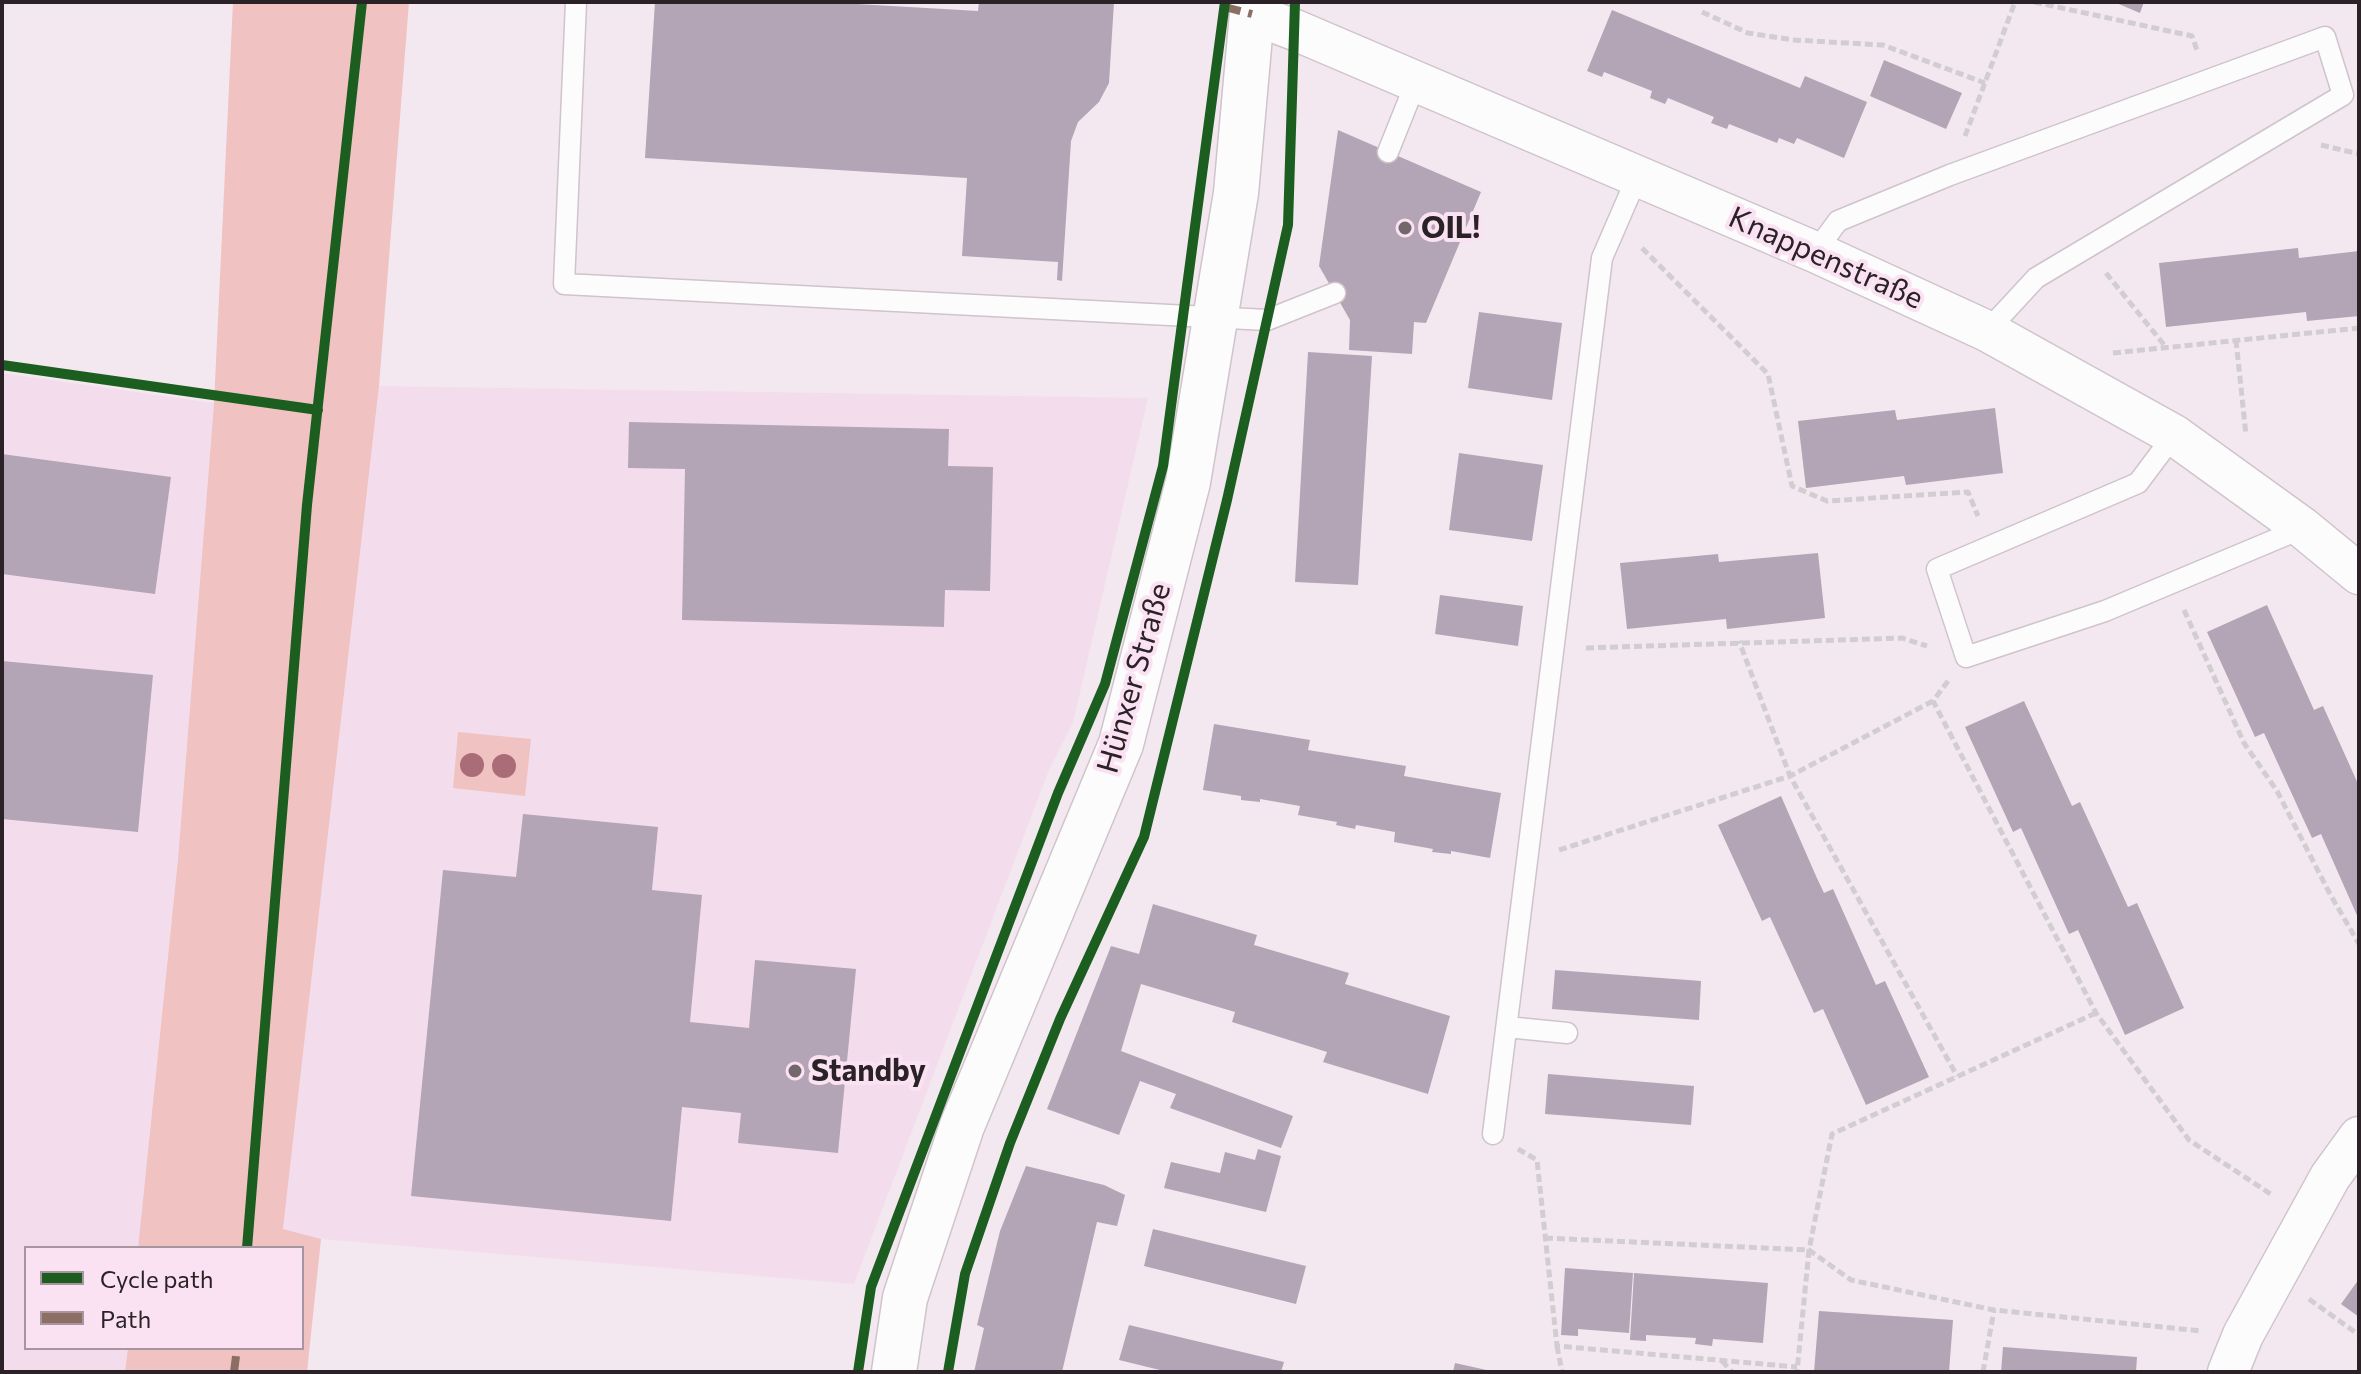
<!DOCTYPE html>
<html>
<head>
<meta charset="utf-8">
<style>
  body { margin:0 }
  #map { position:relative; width:2361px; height:1374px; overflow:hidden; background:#f4e8f0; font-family:Commissioner,sans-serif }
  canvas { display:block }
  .frame { position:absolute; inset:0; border:4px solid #2a2227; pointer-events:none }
  .legend { position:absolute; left:24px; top:1246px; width:280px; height:104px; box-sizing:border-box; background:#fae2f2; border:2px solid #a795a1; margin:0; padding:10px 14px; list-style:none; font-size:24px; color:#2a2227 }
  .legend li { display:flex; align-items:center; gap:16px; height:40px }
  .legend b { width:40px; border:2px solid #a795a1 }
</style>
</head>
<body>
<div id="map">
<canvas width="2361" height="1374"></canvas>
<div class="frame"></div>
<ul class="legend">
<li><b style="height:10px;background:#1b5e20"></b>Cycle path</li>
<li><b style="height:10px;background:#8d6e63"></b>Path</li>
</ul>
</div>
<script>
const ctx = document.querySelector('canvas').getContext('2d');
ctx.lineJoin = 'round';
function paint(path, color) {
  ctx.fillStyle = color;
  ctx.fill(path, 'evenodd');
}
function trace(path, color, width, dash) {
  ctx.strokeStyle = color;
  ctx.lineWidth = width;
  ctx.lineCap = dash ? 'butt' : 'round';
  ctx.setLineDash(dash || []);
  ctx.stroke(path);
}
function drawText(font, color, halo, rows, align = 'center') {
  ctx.font = font + ' Commissioner,sans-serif';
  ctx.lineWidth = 8;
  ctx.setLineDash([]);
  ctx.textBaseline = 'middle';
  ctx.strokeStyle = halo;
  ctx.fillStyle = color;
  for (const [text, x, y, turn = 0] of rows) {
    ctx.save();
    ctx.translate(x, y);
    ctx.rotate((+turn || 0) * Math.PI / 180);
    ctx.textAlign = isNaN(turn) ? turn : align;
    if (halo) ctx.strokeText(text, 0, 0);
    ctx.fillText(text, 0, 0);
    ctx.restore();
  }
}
const built = new Path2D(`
  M2 373 214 403 178 859 138 1248H26V1348H128L125 1372H2Z
  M379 386 1148 398 1073 723 1049 770 854 1284 321 1239 283 1229Z`);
const green = new Path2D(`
  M233 2H409L379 386 283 1229 321 1239 307 1372H125L128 1348H302V1248H138L178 859 214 403Z
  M458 732 531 739 525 796 453 788Z`);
const building = new Path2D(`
  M655 2H823L978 11 979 2H1114L1109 83 1099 102 1078 122 1071 141 1062 281 1057 280 1058 262 962 256 967 178 645 158Z
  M2114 2H2144L2140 13Z
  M1612 10 1800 88 1805 76 1867 102 1844 158 1797 138 1794 144 1779 138 1777 143 1729 124 1727 129 1711 123 1714 117 1668 98 1665 104 1650 98 1652 91 1604 72 1602 77 1587 71Z
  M1884 60 1962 93 1946 129 1870 96Z
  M1338 130 1481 192 1426 323 1414 322 1412 354 1349 350 1350 320 1319 266Z
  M2298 248 2299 258 2359 251V316L2307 321 2306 312 2166 327 2159 263Z
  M1479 312 1562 323 1552 400 1468 388Z
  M1308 352 1372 356 1358 585 1295 582Z
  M1995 408 2003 473 1906 485 1904 476 1806 488 1798 421 1895 410 1897 420Z
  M629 422 949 429 948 466 993 467 990 591 945 590 944 627 682 620 685 469 628 468Z
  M1459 453 1543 465 1532 541 1449 530Z
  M2 454 171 477 155 594 2 574Z
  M1818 553 1825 618 1727 629 1726 619 1627 629 1620 563 1718 554 1719 562Z
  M1440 595 1523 606 1518 646 1435 634Z
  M2267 605 2314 710 2323 706 2359 786V920L2321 834 2312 838 2264 733 2255 737 2207 632Z
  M2 661 153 675 138 832 2 819Z
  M2024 701 2072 806 2080 802 2128 907 2137 903 2184 1008 2125 1035 2078 930 2069 934 2021 828 2013 832 1965 727Z
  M1214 724 1310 740 1308 750 1406 766 1404 776 1501 793 1490 858 1451 851V854L1432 852 1433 849 1394 842 1395 832 1356 825 1355 829 1336 825 1337 822 1298 815 1300 806 1260 799V802L1241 800V796L1203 790Z
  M1781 796 1816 876 1824 893 1833 889 1876 985 1885 981 1929 1077 1866 1105 1823 1009 1814 1013 1770 917 1762 921 1718 825Z
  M523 814 658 827 652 890 702 895 690 1022 749 1028 755 960 856 969 838 1153 738 1143 741 1113 682 1107 671 1221 411 1196 443 870 516 877Z
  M1153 904 1257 935 1254 945 1349 973 1345 984 1450 1016 1428 1094 1323 1062 1327 1052 1232 1022 1235 1012 1141 984 1121 1051 1293 1116 1281 1148 1170 1108 1176 1094 1140 1081 1119 1135 1047 1109 1111 946 1139 954Z
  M1555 970 1701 981 1699 1020 1552 1009Z
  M1548 1074 1694 1086 1691 1125 1545 1114Z
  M1258 1149 1281 1156 1266 1212 1164 1188 1171 1162 1220 1173 1225 1152 1255 1160Z
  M1026 1166 1104 1185 1125 1195 1117 1226 1097 1222 1062 1372H974L984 1328 977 1325 1000 1231Z
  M1153 1229 1306 1266 1296 1304 1144 1266Z
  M1565 1268 1633 1273 1629 1333 1578 1329V1336L1561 1335Z
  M1634 1273 1768 1283 1763 1343 1713 1339 1712 1346 1695 1344 1696 1338 1646 1335V1341L1630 1340Z
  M2359 1279V1317L2341 1304Z
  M1819 1311 1953 1320 1949 1372H1814Z
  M1129 1325 1284 1362 1281 1372H1168L1119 1360Z
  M2003 1347 2137 1357 2136 1372H2001Z
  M1455 1363 1491 1371V1372H1453Z`);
const path = new Path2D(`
  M2034 2 2192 36 2197 50
  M1702 12 1748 33 1794 40 1883 45 1985 83
  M1965 136 2015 2
  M2321 145 2359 154
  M1642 248 1768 374 1792 486 1827 501 1968 492 1978 516
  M2106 273 2165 346
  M2236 340 2246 435
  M2113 353 2359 328
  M2184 610 2244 743 2277 791 2330 894 2359 944
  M1586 648 1902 638 1927 646
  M1948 681 1933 701 2096 1013 2189 1140 2272 1195
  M1933 701 1790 776 1957 1076
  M1559 850 1790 776 1739 641
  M2096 1013 1832 1134 1809 1250 1851 1280 1994 1310 2202 1331
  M1518 1149 1537 1160 1557 1346 1797 1367
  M1545 1238 1809 1250 1797 1372
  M2309 1299 2359 1335
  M1557 1346 1562 1372
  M1722 1361 1732 1372
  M1983 1372 1994 1310`);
const lane = new Path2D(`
  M576 2 564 284 1267 320 1335 293
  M1388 152 1416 82
  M1815 252 1838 221 1950 175 2325 37 2343 95 2036 278 1987 331
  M2174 435 2138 483 1937 569 1966 657 2105 611 2303 528
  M1507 1027 1567 1033
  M1493 1134 1602 258 1638 175`);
const street = new Path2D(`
  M1252 14 1295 30 1815 252 1987 331 2174 435 2303 528 2359 574
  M2228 1372 2243 1335 2330 1177 2359 1137`);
const secondary = new Path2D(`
  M894 1372 905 1298 962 1126 1121 744 1188 482 1236 193 1253 2`);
const quiet = new Path2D(`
  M1225 7 1252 14
  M234 1372 237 1348`);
const cycleway = new Path2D(`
  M2 365 318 410
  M247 1248 307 505 362 2
  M858 1372 871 1287 1058 793 1105 684 1163 466 1225 2
  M948 1372 965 1274 1010 1143 1060 1019 1144 837 1227 500 1288 225 1295 2`);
const trees = [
  [472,765],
  [504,766]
];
const markers = [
  [1405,228,8,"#71676d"],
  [795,1071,8,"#71676d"]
];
const poiNames = [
  ["OIL!",1421,228],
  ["Standby",811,1071]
];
const streetNames = [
  ["Knappenstraße",1826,258,24],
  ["Hünxer Straße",1134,678,-74]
];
paint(built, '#f3ddec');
paint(green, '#f0c2c2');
paint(building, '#b3a5b5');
trace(lane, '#cec4ca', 23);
trace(street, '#cec4ca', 43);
trace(secondary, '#cec4ca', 47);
trace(path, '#d1cdd0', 5, [8, 4]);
trace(lane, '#fdfcfd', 20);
trace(street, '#fdfcfd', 40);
trace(secondary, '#fdfcfd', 44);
trace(quiet, '#8d6e63', 8, [16, 8]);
trace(cycleway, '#1b5e20', 10);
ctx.fillStyle = '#aa6c76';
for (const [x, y] of trees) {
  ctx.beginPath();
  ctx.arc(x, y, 12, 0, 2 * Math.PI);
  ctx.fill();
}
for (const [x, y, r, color] of markers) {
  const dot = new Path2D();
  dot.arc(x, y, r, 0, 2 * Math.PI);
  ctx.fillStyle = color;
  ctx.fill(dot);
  trace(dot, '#fae2f2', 3);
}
drawText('bold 30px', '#2a2227', '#fae2f2', poiNames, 'left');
drawText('30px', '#2a2227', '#fae2f2', streetNames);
</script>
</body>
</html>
